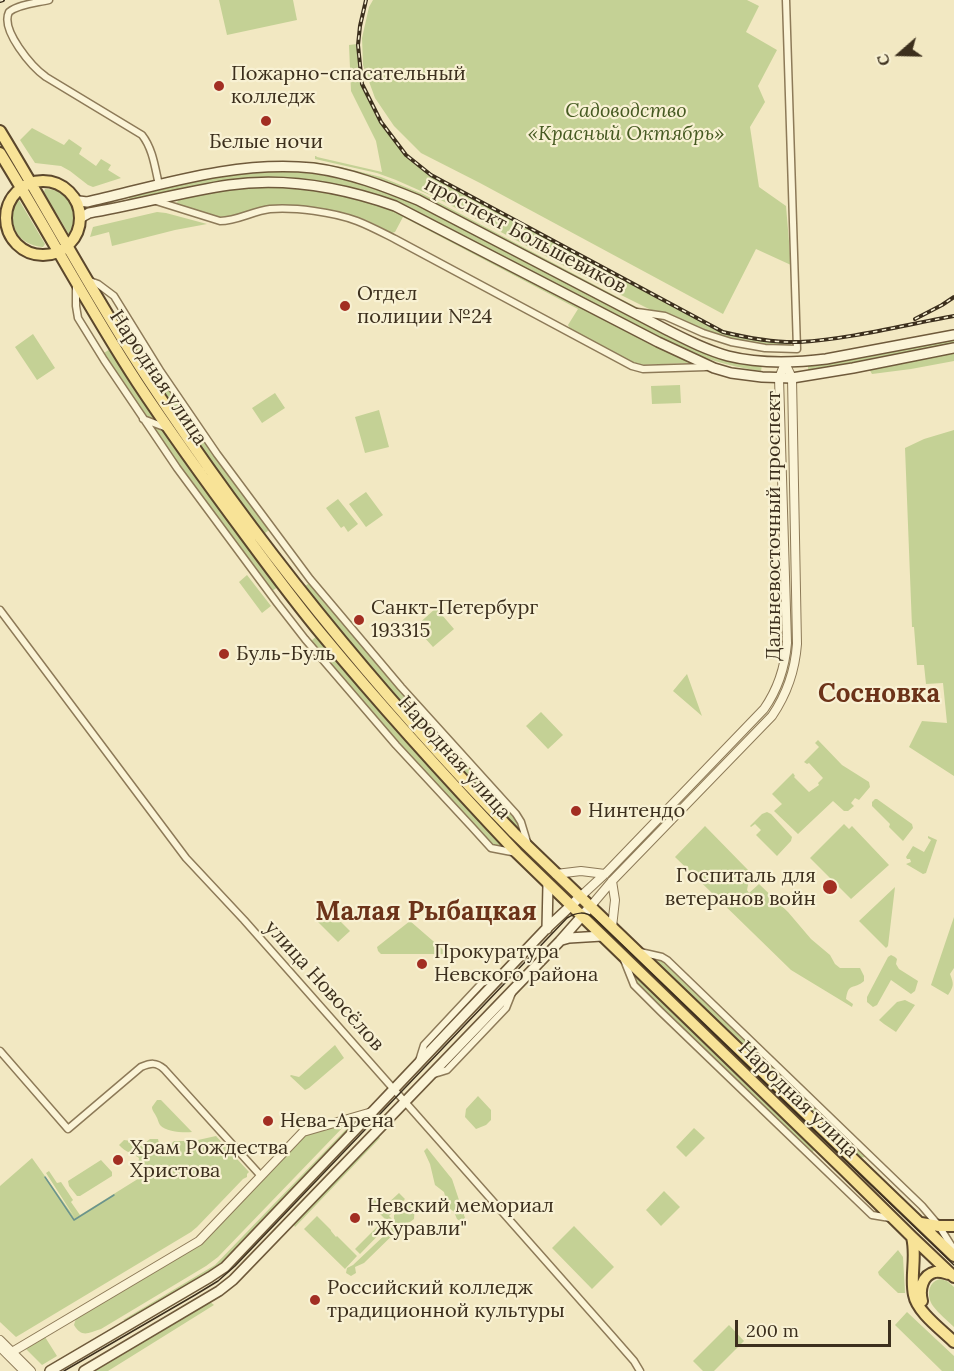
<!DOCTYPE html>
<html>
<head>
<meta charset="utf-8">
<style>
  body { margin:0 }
  #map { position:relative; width:954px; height:1371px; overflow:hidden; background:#f2e8c2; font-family:Lora,serif }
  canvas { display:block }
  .north { position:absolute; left:870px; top:24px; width:60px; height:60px; -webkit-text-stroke:4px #f8f1d3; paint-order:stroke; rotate:250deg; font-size:16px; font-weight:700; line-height:24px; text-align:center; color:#3c2f1d }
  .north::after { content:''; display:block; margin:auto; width:21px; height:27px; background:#3c2f1d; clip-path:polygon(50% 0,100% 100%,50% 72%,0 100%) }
  .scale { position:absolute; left:735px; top:1320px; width:156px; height:27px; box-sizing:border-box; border:3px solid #3c2f1d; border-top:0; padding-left:8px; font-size:18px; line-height:21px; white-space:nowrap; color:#3c2f1d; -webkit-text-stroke:4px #f8f1d3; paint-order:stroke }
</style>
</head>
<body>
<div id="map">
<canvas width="954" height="1371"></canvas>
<div class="north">С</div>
<div class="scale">200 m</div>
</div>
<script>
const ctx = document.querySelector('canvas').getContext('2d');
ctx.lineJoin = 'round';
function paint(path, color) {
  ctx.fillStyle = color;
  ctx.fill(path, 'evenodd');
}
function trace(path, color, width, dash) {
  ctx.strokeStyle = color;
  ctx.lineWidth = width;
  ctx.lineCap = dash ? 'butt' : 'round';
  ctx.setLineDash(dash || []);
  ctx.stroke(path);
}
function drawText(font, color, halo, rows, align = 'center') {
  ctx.font = font + ' Lora,serif';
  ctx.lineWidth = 4.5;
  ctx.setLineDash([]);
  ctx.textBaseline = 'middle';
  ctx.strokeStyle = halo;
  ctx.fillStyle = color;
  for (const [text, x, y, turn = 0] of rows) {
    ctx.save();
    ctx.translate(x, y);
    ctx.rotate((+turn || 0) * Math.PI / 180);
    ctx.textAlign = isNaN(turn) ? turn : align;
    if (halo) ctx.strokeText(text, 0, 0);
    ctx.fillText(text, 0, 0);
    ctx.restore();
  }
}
const green = new Path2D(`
  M219 0H293L297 20 227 35Z
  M373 0H747L759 6 746 32 777 50 758 86 765 102 750 127 759 187 786 206 791 265 756 249 723 314 480 183 421 153 394 126 375 98 363 65 362 38 369 7Z
  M357 44 362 84 380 123 405 155 431 176 722 332 754 340 791 343V345L788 346H775L751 343 715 334 671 315 651 310 587 278 439 199 396 180 377 173 315 159V156H316L317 157 382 172 376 141 351 91 349 45Z
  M32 128 64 145 69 139 82 148 79 154 96 166 101 159 111 165 108 170 121 178 93 187 88 185 70 171 61 166 35 163 20 140Z
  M314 162 345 168 381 177 423 194 644 311 635 310 423 199 315 165Z
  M284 171C335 174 382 188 428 210L674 338 762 365 761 371C727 366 702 358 671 345L416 212 334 185 308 180 290 179 129 201V198C178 181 231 172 284 171Z
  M257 186 301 187 361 197 396 211 687 361 688 363 638 365 570 329 568 325 578 309 403 217 395 232 392 233 366 220 350 215 321 208 297 205 265 206 231 216 219 217 177 205 176 203 179 200 214 192Z
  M45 189C69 189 81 213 71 234L68 233 44 192Z
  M19 200 45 244 43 247C18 245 5 224 17 201Z
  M157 212 166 213 207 224 175 230 112 246 109 232 90 237 93 227Z
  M131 331 202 437 269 530 264 534 195 442 125 335Z
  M33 334 55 368 37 380 15 347Z
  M954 338V345L808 371V365Z
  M110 349 158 422 144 415 104 353Z
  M954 352V361L911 369 872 374 869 369Z
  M680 385 681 403 652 404 651 386Z
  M275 393 285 408 262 423 252 408Z
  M379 410 389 447 365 453 355 417Z
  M151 425 165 432 278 587 272 591 215 516Z
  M954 430V776L909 747 922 721 947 723 943 683 926 684 924 665H917L914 627H912L905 448 924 439Z
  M366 492 383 515 366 527 349 504Z
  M338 499 358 524 348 532 344 526 341 528 326 508Z
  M247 575 271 606 262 613 239 582Z
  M309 583C359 643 408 703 461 761 478 778 513 808 520 829V831L518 832 425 732 303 588Z
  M436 608 454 629 433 647 415 627Z
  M317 636 505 847 493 844 453 803 397 742 311 641Z
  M687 674 702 716 673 691Z
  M541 712 563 735 548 749 526 726Z
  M818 740 842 765 869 782 870 787 859 800 855 798 851 803 854 806 848 811H844L833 801 798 834 774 811 782 804 772 794 793 773 795 776 794 777 809 792 819 785 818 783 823 778 809 763 807 764 804 762 819 747 815 743Z
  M875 799H877L912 824 913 828 903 841 889 827 890 824 872 806V802Z
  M767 812 771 814 792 837 791 841 777 856 756 835 761 830 755 824 751 827 750 826 762 814Z
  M844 824 849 829 852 826 889 865 851 899 810 858Z
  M705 826 748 870 749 880 747 890 749 893 759 884 788 912 811 939 830 955 835 964 840 968H860L864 976V981C854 990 848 982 846 999L853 1004 852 1007 791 970 675 857Z
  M928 836 937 840 926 873 923 874 906 864 911 862 910 859H907L906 857 913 846 924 852 931 840 928 838Z
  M895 887 888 946 886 948 859 921Z
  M329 910 350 931 338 942 317 921Z
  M954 917V968L950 974C954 984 954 986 948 995L931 985Z
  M410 921 448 954H381L378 951 377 947Z
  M891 955 895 957 897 959 896 964 899 969 918 981 915 991 911 994 891 980 877 1005 873 1007 867 1002V997L888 957Z
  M650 957 661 960 665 962 762 1057 754 1056Z
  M632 971 816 1147 812 1153 636 983Z
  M905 1000 915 1005 896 1032 884 1024 879 1020 897 1002Z
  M335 1045 344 1058 309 1088 305 1090 290 1076 291 1075 299 1077Z
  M761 1063 772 1066 866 1157 858 1158Z
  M478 1096 491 1110V1120L486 1125 476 1129 465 1117 466 1109Z
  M157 1100H161L192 1132C184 1133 166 1132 160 1125 158 1122 158 1119 156 1116 155 1113 152 1111 152 1107Z
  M355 1120V1123L222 1262 209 1272 127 1320H123L215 1265Z
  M347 1123 218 1257 206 1266 101 1329C88 1333 82 1338 74 1325L76 1318 201 1244 207 1239 305 1135Z
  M694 1128 705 1138 686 1157 676 1147Z
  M216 1136 249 1172 247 1174V1177L243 1179 197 1227 191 1232 16 1337 0 1322V1186L32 1158 75 1218 46 1173 49 1171 57 1183 61 1182 73 1200 71 1202 80 1215 149 1172 138 1165 139 1158C131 1152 126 1153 119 1145L124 1140 132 1141 141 1146 150 1139H158L160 1148H167L174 1141H186L190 1143 191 1145 198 1140Z
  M378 1136 380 1138 295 1227 293 1223Z
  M427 1148 452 1179 465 1218 460 1221 457 1219 454 1212 448 1207 444 1192 435 1185 430 1164 424 1151Z
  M101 1160 112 1172V1176L80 1196H77L69 1186 68 1181Z
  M664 1191 680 1207 661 1226 646 1210Z
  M399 1193 405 1199 389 1216 393 1220 360 1254 355 1249 385 1219 369 1203 376 1196 386 1205Z
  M413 1200 415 1204 414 1219 410 1222 405 1223 364 1263 355 1267 356 1273 351 1276 346 1273 347 1268 353 1265 389 1231 394 1224V1215L405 1205Z
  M317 1216 331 1230V1231L336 1237 337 1236 357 1256 345 1269 304 1229Z
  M574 1226 614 1267 592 1289 552 1248Z
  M898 1250 903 1257 905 1293H898L879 1275 878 1272Z
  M940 1279 947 1281 954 1287V1327C947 1320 939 1314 933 1306 926 1296 928 1282 940 1279Z
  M209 1301 214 1305 108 1371H92Z
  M907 1312 954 1356V1371H942L895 1325Z
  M729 1325 744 1341 714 1371H703L693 1361Z
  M45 1337 57 1356 42 1365 25 1348Z`);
const stream = new Path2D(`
  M45 1177 74 1220 114 1195`);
const minor = new Path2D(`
  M49 0C37 3 19 4 9 12 0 30 32 67 46 77L142 135C153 149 155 168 159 185
  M156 201 220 221C237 221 253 211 270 209 295 207 333 212 357 221 370 226 383 233 395 239L632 366 643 369 706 367
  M87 280 98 284 114 296 161 372 217 454 310 579 401 687 516 814 521 822 528 845
  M76 284V306L78 318 104 360 177 468 277 603 305 639 396 745 471 826 491 848 517 853
  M637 312 665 316 703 333 731 342 765 348 797 349 786 0
  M143 419 167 428
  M0 610 186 858 244 920 613 1337 634 1361 640 1371
  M640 952 662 957 667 960 922 1206 939 1226 954 1250
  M624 960 634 985 660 1011 872 1215 890 1218
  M0 1051 68 1129 141 1067C151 1063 156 1062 164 1069L261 1176
  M419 1061 424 1045 482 983 498 977
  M434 1074 447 1070 506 1008 512 993`);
const tertiary = new Path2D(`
  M556 874 581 871 605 874
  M580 897 607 872 764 709C778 689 785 667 787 643L779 378 785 363
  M590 907 612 881 772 716C787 694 795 671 797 644L792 378 785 363
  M612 927 615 900 612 881
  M0 1340 31 1371
  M0 1347 24 1371
  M12 1352 199 1241 303 1132 372 1112`);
const secondary = new Path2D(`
  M75 200 79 201 87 202C161 185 236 160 313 168 350 173 384 186 418 200L667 330C687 340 706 350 728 356 760 364 793 363 826 359L954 335
  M80 218 89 213C136 205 182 192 229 185 286 177 341 187 395 206L658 342 714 368 731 373 762 377 792 378 853 368 954 348
  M547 929 548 884
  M562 940 569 938 602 936
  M50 1371 210 1277 225 1267 545 930 580 897
  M84 1371 219 1291 233 1280 560 941 590 907`);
const primary = new Path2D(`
  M0 131C50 213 95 299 148 379 255 542 378 693 514 833L954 1256
  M0 153C47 229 88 307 137 382 172 435 209 486 247 537 272 571 297 605 324 637 386 712 451 783 517 853L844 1170 912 1237 954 1277
  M6 218a37 37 0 1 1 74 0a37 37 0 1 1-74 0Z
  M921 1223 939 1226H954
  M912 1237C917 1257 910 1276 914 1295 917 1312 942 1330 954 1342
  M922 1301C919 1290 922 1275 935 1272 940 1271 945 1273 949 1274`);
const tram = new Path2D(`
  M64 1371 195 1295 218 1281 235 1266 567 918C577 912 585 911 594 918L954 1265`);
const rail = new Path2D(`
  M366 0 360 26 358 45 362 84 381 122 406 155 431 175 723 332C748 338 774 343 800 342 850 339 904 325 954 316
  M0 1 3 0
  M915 319 942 305 954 297`);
const markers = [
  [219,86,6,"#a22e22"],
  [266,121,6,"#a22e22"],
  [345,306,6,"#a22e22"],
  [359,620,6,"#a22e22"],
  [224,654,6,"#a22e22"],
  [576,811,6,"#a22e22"],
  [830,887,8,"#a22e22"],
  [422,964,6,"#a22e22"],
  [268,1121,6,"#a22e22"],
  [118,1160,6,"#a22e22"],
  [355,1218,6,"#a22e22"],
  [315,1300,6,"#a22e22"]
];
const poiNames = [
  ["Пожарно-спасательный",231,74],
  ["колледж",231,97],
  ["Белые ночи",266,142,"center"],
  ["Отдел",357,294],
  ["полиции №24",357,317],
  ["Санкт-Петербург",371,608],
  ["193315",371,631],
  ["Буль-Буль",236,654],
  ["Нинтендо",588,811],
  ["Госпиталь для",816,876,"right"],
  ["ветеранов войн",816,899,"right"],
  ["Прокуратура",434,952],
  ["Невского района",434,975],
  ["Нева-Арена",280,1121],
  ["Храм Рождества",130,1148],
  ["Христова",130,1171],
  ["Невский мемориал",367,1206],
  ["\"Журавли\"",367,1229],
  ["Российский колледж",327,1288],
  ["традиционной культуры",327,1311]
];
const parkNames = [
  ["Садоводство",626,111],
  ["«Красный Октябрь»",626,134]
];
const streetNames = [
  ["проспект Большевиков",525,236,28],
  ["Народная улица",158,378,56],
  ["Дальневосточный проспект",774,526,-90],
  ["Народная улица",454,758,48],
  ["улица Новосёлов",324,986,48],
  ["Народная улица",798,1100,44]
];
const districtNames = [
  ["Сосновка",879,695],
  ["Малая Рыбацкая",426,913]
];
paint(green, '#c4d195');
trace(stream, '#6b938d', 1.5);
trace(minor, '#8d7a58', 9);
trace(tertiary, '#8d7a58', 10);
trace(secondary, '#6f5a3b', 12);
trace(primary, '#5b472c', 14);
trace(minor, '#fbf4d7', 6);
trace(tertiary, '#fbf4d7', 8);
trace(secondary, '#fbf4d7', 9);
trace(primary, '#f8e397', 10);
trace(tram, '#3c2f1d', 1.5);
trace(rail, '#3c2f1d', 4);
trace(rail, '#f8f1d3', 1.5, [4.5]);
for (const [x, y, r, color] of markers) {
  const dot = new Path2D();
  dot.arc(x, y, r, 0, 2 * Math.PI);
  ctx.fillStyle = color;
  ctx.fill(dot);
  trace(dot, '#f8f1d3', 2);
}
drawText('20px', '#3c2f1d', '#f8f1d3', poiNames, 'left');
drawText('italic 20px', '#465a22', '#f8f1d3', parkNames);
drawText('20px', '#3c2f1d', '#f8f1d3', streetNames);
drawText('bold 26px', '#6c3319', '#f8f1d3', districtNames);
</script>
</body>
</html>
